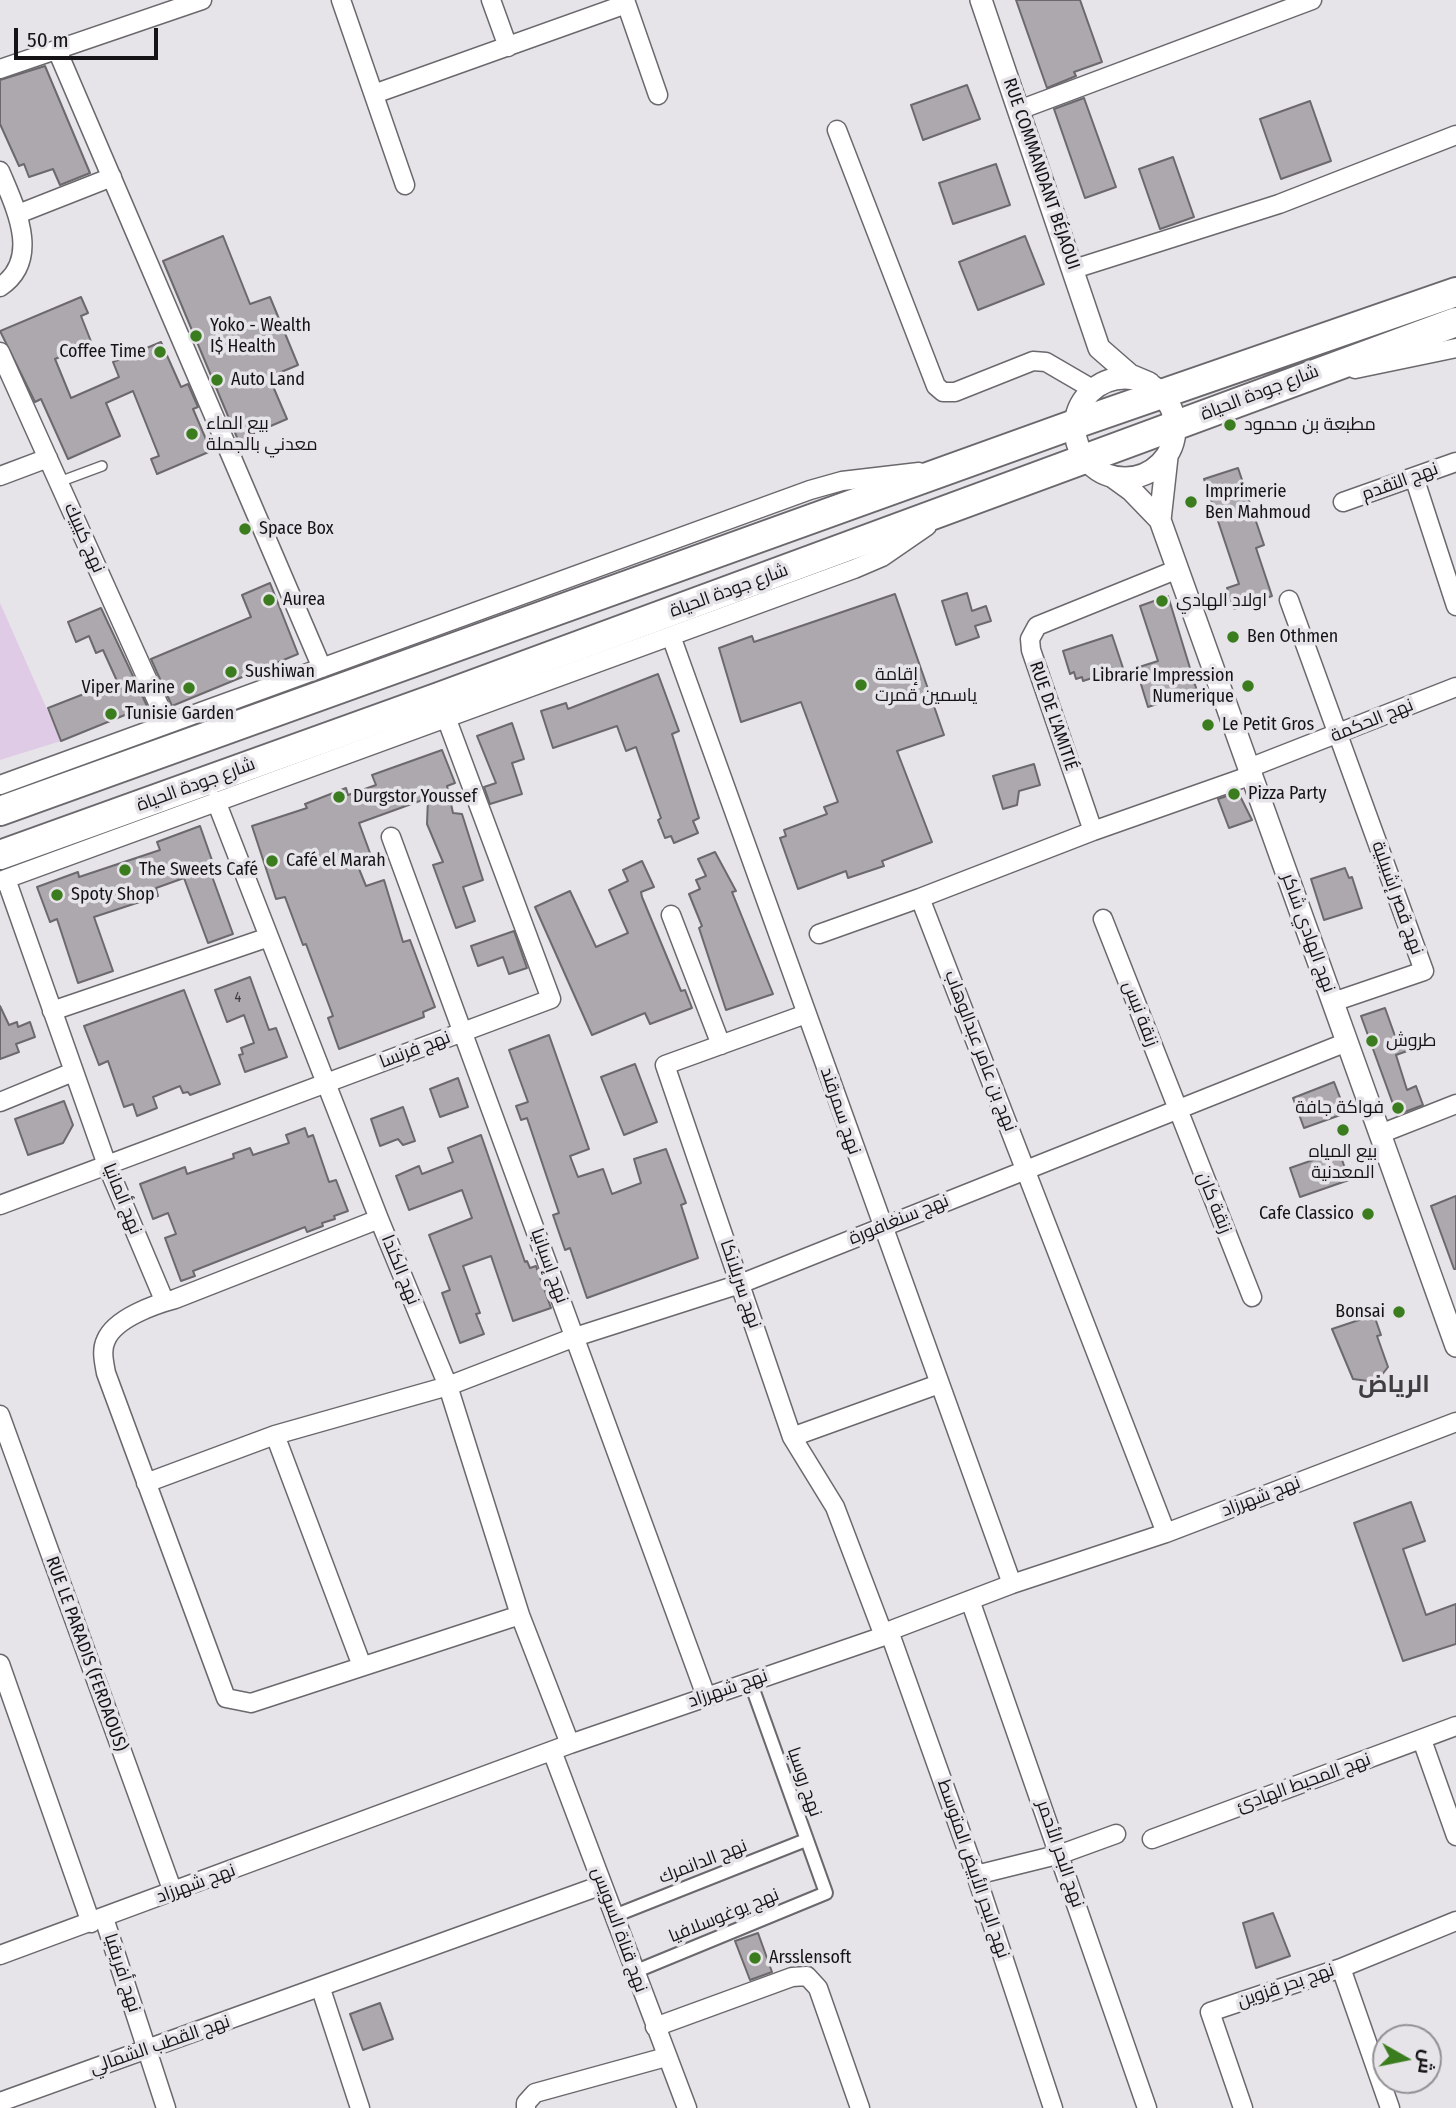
<!DOCTYPE html>
<html>
<head>
<meta charset="utf-8">
<style>
  body { margin:0 }
  #map { position:relative; width:1456px; height:2108px; overflow:hidden; background:#e7e4e9; font-family:"Fira Sans Condensed",Cairo,sans-serif }
  canvas { display:block }
  .north { position:absolute; left:1372px; top:2024px; width:70px; height:70px; box-sizing:border-box; background:#e7e4e9; border:2px solid #939094; border-radius:50%; rotate:99deg; font-size:19px; font-weight:700; line-height:28px; text-align:center; color:#151315 }
  .north::after { content:''; display:block; margin:auto; width:24px; height:32px; background:#3b7d1e; clip-path:polygon(50% 0,100% 100%,50% 72%,0 100%) }
  .scale { position:absolute; left:14px; top:28px; width:144px; height:32px; box-sizing:border-box; border:4px solid #151315; border-top:0; padding-left:9px; font-size:21px; line-height:24px; white-space:nowrap; color:#151315; -webkit-text-stroke:5px #e7e4e9; paint-order:stroke }
</style>
</head>
<body>
<div id="map">
<canvas width="1456" height="2108"></canvas>
<div class="north">ش</div>
<div class="scale">50 m</div>
</div>
<script>
const ctx = document.querySelector('canvas').getContext('2d');
ctx.lineJoin = 'round';
function paint(path, color) {
  ctx.fillStyle = color;
  ctx.fill(path, 'evenodd');
}
function trace(path, color, width, dash) {
  ctx.strokeStyle = color;
  ctx.lineWidth = width;
  ctx.lineCap = dash ? 'butt' : 'round';
  ctx.setLineDash(dash || []);
  ctx.stroke(path);
}
function drawText(font, color, halo, rows, align = 'center') {
  ctx.font = font + ' "Fira Sans Condensed",Cairo,sans-serif';
  ctx.lineWidth = 7;
  ctx.setLineDash([]);
  ctx.textBaseline = 'middle';
  ctx.strokeStyle = halo;
  ctx.fillStyle = color;
  for (const [text, x, y, turn = 0] of rows) {
    ctx.save();
    ctx.translate(x, y);
    ctx.rotate((+turn || 0) * Math.PI / 180);
    ctx.textAlign = isNaN(turn) ? turn : align;
    if (halo) ctx.strokeText(text, 0, 0);
    ctx.fillText(text, 0, 0);
    ctx.restore();
  }
}
const green = new Path2D(`
  M0 603 61 741 0 760Z`);
const building = new Path2D(`
  M1016 0H1080L1102 62 1074 72 1076 76 1047 88Z
  M45 66 90 173 60 185 53 169 29 177 24 164 19 166 0 124V80Z
  M967 85 980 119 923 140 911 105Z
  M1084 98 1116 187 1085 198 1054 109Z
  M1310 101 1331 161 1281 179 1260 119Z
  M1173 157 1194 217 1160 229 1139 169Z
  M996 164 1010 205 953 224 939 183Z
  M223 236 250 304 270 297 298 365 269 377 287 419 252 434 255 441 241 447 163 261Z
  M1025 236 1044 284 978 310 959 262Z
  M81 297 88 313 81 316 92 344 55 359 71 398 119 377 113 362 161 342 181 387 188 384 198 407 193 409 211 451 157 474 151 459 159 456 133 391 106 403 120 436 68 459 41 399 35 402 0 331Z
  M1238 468 1264 545 1256 548 1272 596 1234 609 1227 588 1239 584 1204 479Z
  M270 583 298 654 172 706 151 659 251 617 242 595Z
  M967 593 972 611 986 606 991 621 975 626 979 637 956 645 942 601Z
  M895 594 944 735 897 751 932 842 882 861 884 866 848 878 846 871 798 889 780 838 786 836 784 830 827 814 824 807 838 802 801 702 741 722 719 648 752 636 754 642Z
  M1168 596 1197 691 1148 707 1136 668 1158 661 1140 606Z
  M101 608 147 706 61 741 48 708 117 681 103 650 96 653 89 636 76 642 68 622Z
  M1112 635 1123 668 1083 681 1082 677 1076 679 1074 672 1070 674 1063 651Z
  M658 674 679 731 672 734 699 818 693 821 698 833 674 843 671 836 665 838 658 820 661 818 636 747 626 751 617 726 553 748 541 711 566 703 568 709Z
  M512 723 524 759 512 763 522 794 490 804 484 787 496 783 477 736Z
  M442 750 455 783 447 786 453 813 462 814 483 880 463 887 475 921 456 928 433 865 443 862 427 824 428 798 359 823 370 853 355 859 366 886 384 880 403 942 410 940 435 1007 423 1012 424 1017 339 1049 328 1018 333 1016 306 944 303 945 285 897 276 899 252 826 307 808 305 804 346 788 348 795 376 785 372 775Z
  M1034 764 1040 785 1019 791 1017 805 1003 809 993 776Z
  M1238 792 1252 820 1229 828 1218 799Z
  M200 826 214 866 209 868 233 934 208 943 184 878 156 888 158 896 94 917 113 971 78 983 57 919 50 922 37 887 78 872 79 877 160 850 157 842Z
  M715 852 736 891 732 892 773 994 726 1010 699 928 702 926 689 894 700 889 696 880 706 876 698 859Z
  M642 861 654 887 641 892 642 897 681 991 685 990 692 1008 650 1024 645 1013 592 1035 535 907 570 891 596 947 628 933 609 890 628 881 623 870Z
  M1345 868 1349 878 1352 877 1362 908 1324 920 1311 879Z
  M514 931 527 968 509 974 503 957 478 966 471 946Z
  M250 977 269 1030 276 1028 287 1057 245 1072 239 1055 243 1054 241 1048 254 1043 244 1015 227 1022 215 990Z
  M184 990 220 1084 190 1095 188 1092 183 1093 180 1086 153 1097 157 1108 137 1116 133 1104 124 1107 108 1061 99 1065 84 1026Z
  M0 1006 9 1025 17 1022 18 1027 30 1022 35 1037 16 1044 19 1052 0 1059Z
  M1385 1008 1395 1036 1404 1033 1410 1050 1396 1055 1407 1090 1416 1086 1423 1105 1397 1115 1361 1016Z
  M549 1035 589 1149 570 1156 578 1177 603 1169 612 1194 641 1183 634 1159 666 1149 686 1203 681 1205 698 1258 587 1298 570 1248 565 1250 553 1215 559 1213 527 1118 521 1120 516 1106 528 1102 509 1050Z
  M635 1064 657 1122 624 1135 601 1077Z
  M458 1078 468 1107 440 1117 430 1089Z
  M1334 1082 1346 1113 1304 1128 1293 1098Z
  M64 1101 73 1125 63 1143 28 1155 15 1119Z
  M403 1107 415 1141 403 1145 398 1139 380 1146 371 1119Z
  M305 1128 308 1137 313 1135 329 1182 336 1180 348 1211 334 1216 335 1219 322 1223 323 1226 307 1232 305 1227 193 1271 195 1276 181 1281 165 1238 176 1234 168 1213 153 1219 140 1184 185 1167 187 1174 234 1158 233 1154 250 1148 253 1155 289 1143 286 1135Z
  M481 1135 525 1262 527 1261 530 1268 536 1266 551 1308 513 1321 491 1256 463 1266 480 1313 476 1314 484 1334 460 1343 442 1293 450 1290 429 1235 472 1218 462 1190 409 1210 396 1176 419 1166 422 1174 453 1162 448 1148Z
  M1339 1151 1349 1180 1300 1197 1290 1168Z
  M1456 1196V1269H1454L1431 1206Z
  M1374 1315 1381 1335 1377 1336 1388 1367 1381 1376 1368 1381 1353 1379 1332 1329Z
  M1411 1502 1425 1541 1403 1549 1426 1615 1456 1604V1644L1403 1661 1354 1523Z
  M1273 1913 1290 1956 1256 1968 1243 1923Z
  M758 1933 772 1972 750 1980 735 1941Z
  M380 2003 393 2039 363 2050 350 2014Z`);
const service = new Path2D(`
  M59 482 102 466`);
const pedestrian = new Path2D(`
  M614 1916 806 1840
  M634 1972 826 1893 750 1681`);
const minor = new Path2D(`
  M341 0 405 185
  M491 0 508 47
  M625 0 658 95
  M57 50 322 668
  M0 69 202 0
  M374 94 626 4
  M1019 110 1312 0
  M837 130 936 386 943 392H955L1033 361 1046 362 1089 387
  M0 171C15 207 42 259 0 287
  M18 214 112 177
  M1074 269 1279 204 1456 135
  M0 352 167 723
  M1355 369 1456 348
  M0 476 48 458
  M1414 477 1456 606
  M1343 502 1456 462
  M1289 600 1424 971 1333 1002
  M671 636 1012 1584
  M1249 768 1456 687
  M0 785 810 490 842 481 919 472
  M216 801 379 1219 448 1386 520 1615 570 1744
  M1093 831 1031 650 1030 639 1037 626 1178 569
  M391 837 706 1696
  M6 879 107 1165 164 1300
  M0 881 854 569 882 557 927 526
  M671 915 721 1045
  M1103 919 1252 1297
  M819 934 920 898
  M52 1011 269 937
  M806 1014 665 1065 792 1437 835 1507 884 1636
  M0 1102 73 1072
  M1380 1134 1456 1104
  M0 1205 551 999 447 720
  M379 1219 175 1299C156 1304 115 1318 106 1340 101 1350 104 1362 106 1373L226 1698 251 1703 520 1615
  M0 1415 173 1892
  M275 1435 362 1666
  M792 1437 939 1384
  M146 1483 275 1435 448 1386 575 1337 740 1284 1347 1042
  M1166 1533 920 898 1093 831 1252 775
  M970 1600 1147 2108
  M889 1631 976 1875 1053 2108
  M0 1664 91 1923
  M1422 1740 1456 1836
  M552 1751 687 2108
  M1152 1839 1456 1726
  M976 1875 1061 1854 1116 1834
  M104 1918 166 2108
  M0 1955 570 1744 884 1636 889 1631 1012 1584 1166 1533 1456 1422
  M1341 1968 1390 2108
  M321 1989 360 2108
  M655 2027 792 1977 807 1976 818 1988 860 2108
  M0 2102 602 1885
  M526 2108V2103L535 2093 666 2057
  M1243 2108 1210 2012 1341 1968 1456 1921`);
const tertiary = new Path2D(`
  M981 0 1099 348 1130 375 1149 383
  M1075 428a50 50 0 1 1 100 0a50 50 0 1 1-100 0Z
  M1113 477 1131 490 1160 520 1456 1346
  M1160 520 1167 457`);
const trunk = new Path2D(`
  M0 811 1075 424 1456 292
  M0 855 439 697 1456 322`);
const markers = [
  [196,336,7,"#3b7d1e"],
  [160,352,7,"#3b7d1e"],
  [217,380,7,"#3b7d1e"],
  [1230,425,7,"#3b7d1e"],
  [192,434,7,"#3b7d1e"],
  [1191,502,7,"#3b7d1e"],
  [245,529,7,"#3b7d1e"],
  [269,600,7,"#3b7d1e"],
  [1162,601,7,"#3b7d1e"],
  [1233,637,7,"#3b7d1e"],
  [231,672,7,"#3b7d1e"],
  [861,685,7,"#3b7d1e"],
  [1248,686,7,"#3b7d1e"],
  [189,688,7,"#3b7d1e"],
  [111,714,7,"#3b7d1e"],
  [1208,725,7,"#3b7d1e"],
  [1234,794,7,"#3b7d1e"],
  [339,797,7,"#3b7d1e"],
  [272,861,7,"#3b7d1e"],
  [125,870,7,"#3b7d1e"],
  [57,895,7,"#3b7d1e"],
  [1372,1041,7,"#3b7d1e"],
  [1398,1108,7,"#3b7d1e"],
  [1343,1130,7,"#3b7d1e"],
  [1368,1214,7,"#3b7d1e"],
  [1399,1312,7,"#3b7d1e"],
  [755,1958,7,"#3b7d1e"]
];
const numberNames = [
  ["4",238,998]
];
const streetNames = [
  ["RUE COMMANDANT BÉJAOUI",1041,174,71],
  ["شارع جودة الحياة",1260,393,-21],
  ["نهج التقدم",1400,482,-20],
  ["نهج كيبيك",84,538,66],
  ["شارع جودة الحياة",729,591,-20],
  ["RUE DE L'AMITIÉ",1053,716,71],
  ["نهج الحكمة",1372,721,-22],
  ["شارع جودة الحياة",196,785,-20],
  ["نهج قصر إشبيلية",1397,898,70],
  ["نهج الهادي شاكر",1308,933,70],
  ["زنقة نيس",1140,1014,69],
  ["نهج فرنسا",415,1050,-21],
  ["نهج بن عامر عبدالوهاب",980,1051,69],
  ["نهج سمرقند",840,1111,71],
  ["نهج ألمانيا",122,1199,68],
  ["زنقة كان",1214,1203,68],
  ["نهج سنغافورة",899,1220,-22],
  ["نهج إسبانيا",549,1266,70],
  ["نهج الكندا",400,1270,68],
  ["نهج سريلانكا",740,1284,71],
  ["نهج شهرزاد",1261,1497,-21],
  ["RUE LE PARADIS (FERDAOUS)",86,1654,70],
  ["نهج شهرزاد",728,1689,-19],
  ["نهج روسيا",804,1782,71],
  ["نهج المحيط الهادئ",1304,1783,-20],
  ["نهج البحر الأحمر",1060,1854,71],
  ["نهج الدانمرك",703,1862,-21],
  ["نهج البحر الأبيض المتوسط",973,1869,71],
  ["نهج شهرزاد",196,1884,-20],
  ["نهج يوغوسلافيا",724,1916,-22],
  ["نهج قناة السويس",619,1930,70],
  ["نهج أفريقيا",122,1973,72],
  ["نهج بحر قزوين",1286,1986,-19],
  ["نهج القطب الشمالي",160,2045,-19]
];
const poiNames = [
  ["Yoko - Wealth",210,326],
  ["I$ Health",210,347],
  ["Coffee Time",146,352,"right"],
  ["Auto Land",231,380],
  ["بيع الماء",206,424],
  ["معدني بالجملة",206,445],
  ["مطبعة بن محمود",1244,425],
  ["Imprimerie",1205,492],
  ["Ben Mahmoud",1205,513],
  ["Space Box",259,529],
  ["Aurea",283,600],
  ["اولاد الهادي",1176,601],
  ["Ben Othmen",1247,637],
  ["Sushiwan",245,672],
  ["إقامة",875,675],
  ["ياسمين قمرت",875,696],
  ["Librarie Impression",1234,676,"right"],
  ["Numerique",1234,697,"right"],
  ["Viper Marine",175,688,"right"],
  ["Tunisie Garden",125,714],
  ["Le Petit Gros",1222,725],
  ["Pizza Party",1248,794],
  ["Durgstor Youssef",353,797],
  ["Café el Marah",286,861],
  ["The Sweets Café",139,870],
  ["Spoty Shop",71,895],
  ["طروش",1386,1041],
  ["فواكة جافة",1384,1108,"right"],
  ["بيع المياه",1343,1152,"center"],
  ["المعدنية",1343,1173,"center"],
  ["Cafe Classico",1354,1214,"right"],
  ["Bonsai",1385,1312,"right"],
  ["Arsslensoft",769,1958]
];
const districtNames = [
  ["الرياض",1394,1385]
];
paint(green, '#dfcbe6');
paint(building, '#aca8ad');
trace(building, '#6c696d', 2);
trace(service, '#6b686d', 12);
trace(pedestrian, '#6b686d', 16);
trace(minor, '#6b686d', 21);
trace(tertiary, '#6b686d', 24);
trace(trunk, '#6b686d', 32);
trace(service, '#fff', 9);
trace(pedestrian, '#fff', 12);
trace(minor, '#fff', 18);
trace(tertiary, '#fff', 21);
trace(trunk, '#fff', 28);
for (const [x, y, r, color] of markers) {
  const dot = new Path2D();
  dot.arc(x, y, r, 0, 2 * Math.PI);
  ctx.fillStyle = color;
  ctx.fill(dot);
  trace(dot, '#e7e4e9', 2.5);
}
drawText('14px', '#3b383b', null, numberNames);
drawText('18px', '#151315', '#e7e4e9', streetNames);
drawText('18px', '#151315', '#e7e4e9', poiNames, 'left');
drawText('bold 24px', '#403d41', '#e7e4e9', districtNames);
</script>
</body>
</html>
